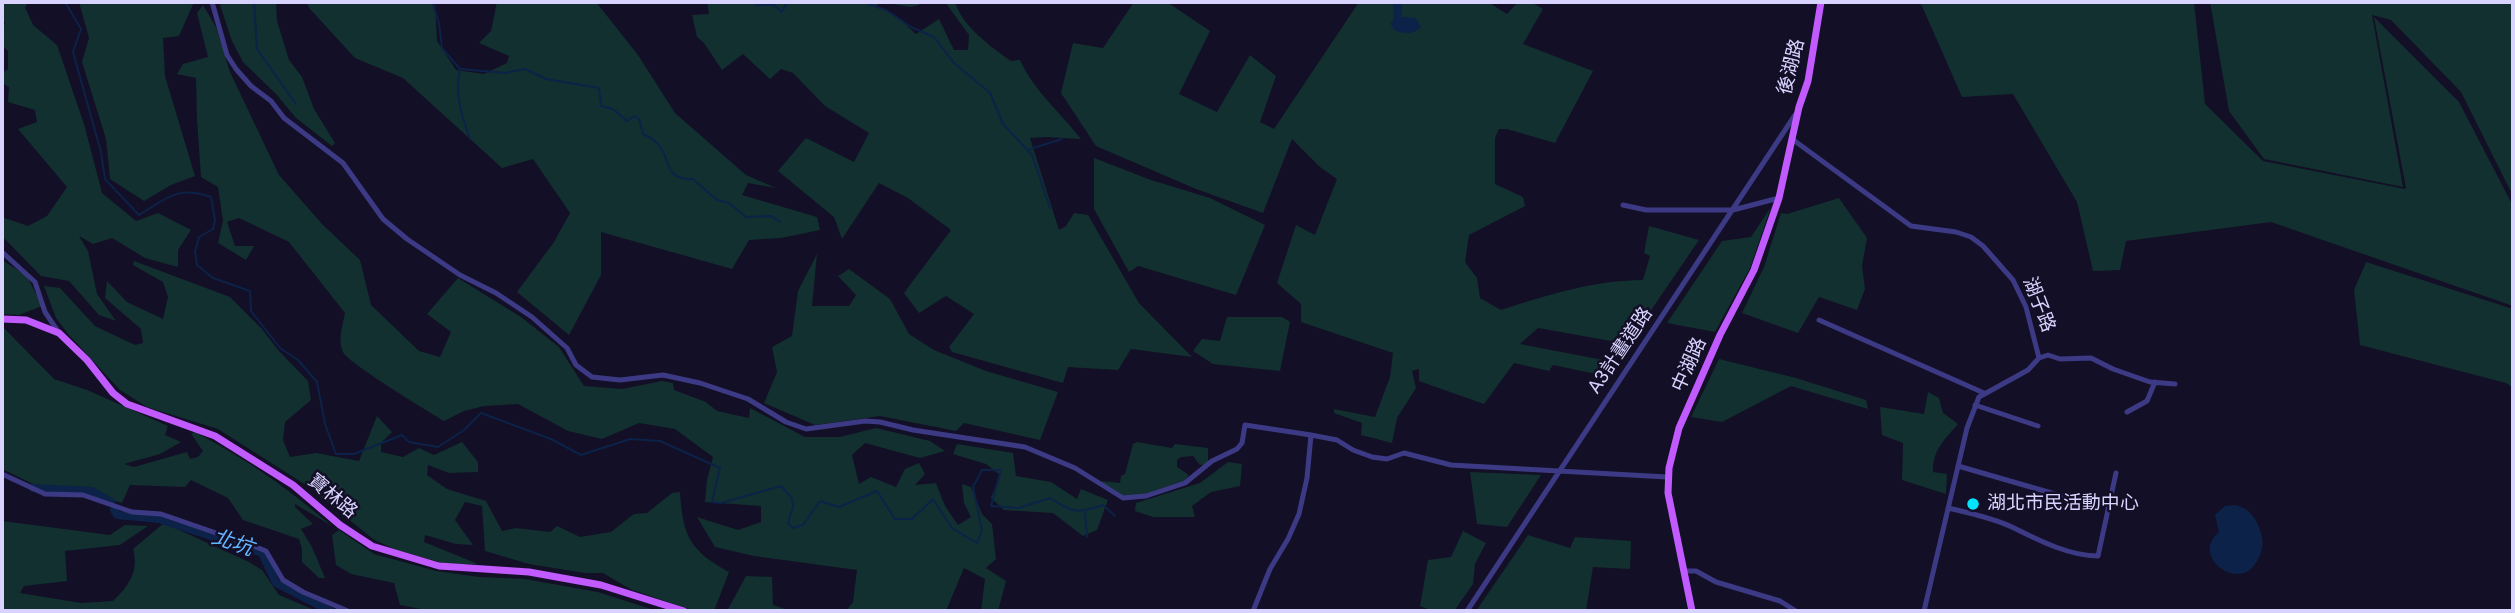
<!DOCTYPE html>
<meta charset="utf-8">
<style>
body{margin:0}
#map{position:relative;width:2515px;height:613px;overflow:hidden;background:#130f26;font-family:Roboto,sans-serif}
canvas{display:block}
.frame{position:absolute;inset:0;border:4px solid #d9d4ff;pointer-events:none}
</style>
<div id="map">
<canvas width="2515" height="613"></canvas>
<div class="frame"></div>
</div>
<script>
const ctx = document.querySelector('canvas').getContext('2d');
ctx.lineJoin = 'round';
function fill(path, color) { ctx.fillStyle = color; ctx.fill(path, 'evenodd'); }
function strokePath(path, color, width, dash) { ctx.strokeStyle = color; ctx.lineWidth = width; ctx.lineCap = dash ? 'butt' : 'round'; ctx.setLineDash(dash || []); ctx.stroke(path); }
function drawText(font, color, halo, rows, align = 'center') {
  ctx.font = font + ' Roboto,"Noto Sans TC",sans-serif'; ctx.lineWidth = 5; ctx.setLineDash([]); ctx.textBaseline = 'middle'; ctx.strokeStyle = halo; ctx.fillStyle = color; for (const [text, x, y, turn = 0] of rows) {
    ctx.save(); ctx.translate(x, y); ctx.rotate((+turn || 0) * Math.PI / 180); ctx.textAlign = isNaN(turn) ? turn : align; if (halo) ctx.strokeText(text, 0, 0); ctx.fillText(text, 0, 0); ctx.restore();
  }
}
fill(new Path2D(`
 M2,2H29L25,7L33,25L57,45L84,124L102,193L136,221L158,213L191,230L178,250V267L145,258L112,238L93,244L79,236L88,251L97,294L116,321L99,315L69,281L41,276L2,236V217L28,226L47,216L67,187L18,129L37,122L35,110L8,102L9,87L2,83V73L8,69V51L2,45V30L5,23L2,16Z
 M79,2H194L179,36L163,38L165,76L195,176L171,185L144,201L110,179L106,139L82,62L89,38Z
 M219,2H276L277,21L289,60L302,77L314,109L335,143L332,146L296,118L276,94L243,62L232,41Z
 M306,2H424L435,5L437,41L456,70L484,74L507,63L509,56L479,43L491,31L497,2H596L638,55L675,113L746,175L776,188L748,183L742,195L817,217L820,230L781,238L749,240L732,269L601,232V275L569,335L517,292L554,242L570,213L533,159L502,168L403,78L355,58L310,9Z
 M707,2H919V5L910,7L882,2L875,6L895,15L916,34L939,19L954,50H968L969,35L945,2H955C963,27 990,46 1011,61L1020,60C1034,91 1060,112 1081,139L1046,137L1030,138L1059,230L1066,226L1074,213L1088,215L1139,303L1192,357L1131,349L1118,370L1068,367L1063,383L952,352L949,347L974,314L946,296L919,313L904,293L951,230L908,198L879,183L842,239L834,217L778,171L806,138L854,162L869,133L825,106L793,73L781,69L770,79L743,54L722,70L704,43L697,37L692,15L709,14Z
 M1134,2H1167L1210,31L1179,94L1217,112L1250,55L1276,76L1260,122L1274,129L1359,2H1488L1507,14L1518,2H1531L1543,9L1523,44L1593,71L1555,143L1507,129H1499L1495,138V184L1523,197L1525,206L1469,235L1465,262L1477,278L1480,298L1501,310C1546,295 1596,280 1643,280L1650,256L1644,253L1649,226L1699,240L1628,344L1538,328L1520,344L1608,361L1606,376L1553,365L1549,371L1514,363L1484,404L1419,381V369L1412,371L1416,388L1397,418L1392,443L1361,435L1362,423L1334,413V409L1375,417L1390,377L1393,353L1301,322V304L1277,283L1296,225L1315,235L1337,179L1320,167L1292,139L1263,213L1196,189L1096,146L1061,93L1073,43L1103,48Z
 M1918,2H2194L2205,104L2263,161L2405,189L2406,188L2374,17L2459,102L2513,206V306L2271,222L2126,241L2120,270L2093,271L2077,202L2013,94L1962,97L1922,6Z
 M2210,2H2513V196L2461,92L2391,20L2372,15L2403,187L2264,159L2229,111Z
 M203,5L216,27L230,72L279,175L322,224L360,260L371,305L419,351L440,357L451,332L427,314L458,278L521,317L559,347L584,386L622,389L662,381L673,383L674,390L706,402L717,411L749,418L750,408L805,437H840L876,428L930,441L945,451L920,458L865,443L852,455L859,484L871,477L896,487L905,469L919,463L925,474L915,485L936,483L945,506L958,525L971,517L964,503L962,484L971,487L982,514L992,524L996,559L986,568L1006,581L998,611H981L985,579L964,568L946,611H846L853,602L857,570L754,556L715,547L697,517L738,530L761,522V506L705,502L707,480L713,457L675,429L639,423L602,439L568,431L518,404L484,406L464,411L444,421C428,411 349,364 343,352C337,340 343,325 345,313L289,242L239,218L227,222L235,246H254L246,260L218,243L223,221L218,187L201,177L197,120L196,78L177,74L183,64L208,57L197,13Z
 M1094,158L1151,180L1210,198L1265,225L1236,295L1138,266L1129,272L1094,209Z
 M1839,198L1867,238L1862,266L1865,289L1857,310L1819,297L1798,333L1742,313L1764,267L1781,213L1787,214Z
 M1771,207L1750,268L1715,332L1667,323L1722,241L1751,237Z
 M817,254L812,306H849L856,295L838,276L849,269L890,299L909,334L934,350L986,371L1058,392L1040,440L964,423L956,431L880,416L815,425L764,403L777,372L772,347L792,336L798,291Z
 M2,260L27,276L42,306L19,315L2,314Z
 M134,261L230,297L262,329L278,350L308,381L311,400L285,422L283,440L290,457L316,453L359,461L377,416L392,432L381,443V452L403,457L419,448L434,455L462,442L478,462V472L449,473L428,465L427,475L447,489L486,501L502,531L516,528L550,532L557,526L580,537L611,532L634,514L647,513L672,493L680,492C683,536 689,550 729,572L714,611H694L630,589L603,573H585L529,564L485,551L482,506L465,502L455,520L473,545L456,544L425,535L424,542L478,564H447L396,550L373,539L309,487L218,429L147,407L120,390L69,335L56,318L44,286L60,288L95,326L135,345L143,343L141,329L105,298L107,281L127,302L163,319L168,297L163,282L133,265Z
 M2366,262L2513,309V388L2506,383L2360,345L2354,290Z
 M1227,317H1282L1290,322L1280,371L1213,364L1193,351L1202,339L1220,341Z
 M2,326L54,379L87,390L168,426L165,435L181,442L160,454L124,464L134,467L187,452L190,459L198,457L203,451L191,434L195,432C248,460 286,487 332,526L295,504V507L313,524L301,529L312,547L325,578H319L302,562V549L299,539L243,520L228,498L191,480L185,487L130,485L122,503L84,491L35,485L2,469Z
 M1719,359L1796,378L1866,400L1868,409L1791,386L1722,422L1691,417Z
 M1928,392L1939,398L1943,413L1958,424C1945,439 1932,451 1933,472L1947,474L1946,494L1902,480L1903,443L1882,435L1880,407L1924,414Z
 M1137,442L1172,448L1175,444L1208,448V464L1200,465L1193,456L1181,457L1177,460V467L1189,475L1184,481L1130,499L1102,485L1101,481L1120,483L1121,476L1125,474L1133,444Z
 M957,444L1013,453L1016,476L1051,482L1077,499L1081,489L1108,500L1097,530L1083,536L1053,513L1004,510L991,498L1000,475L986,464L953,454Z
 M1228,462L1242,464L1240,486L1211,492L1192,506L1195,517H1153L1135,511L1136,503L1200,483Z
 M1470,472L1541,475L1507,527L1477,524Z
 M2,521L110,535L125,525L148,526L120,545L65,551L67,581L24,586L20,593L81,603L113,601C129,586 139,571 133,549L164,523L249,562L262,570L279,595L317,611H2Z
 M339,530L374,554L436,571L479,577L525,579L598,592L657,611H431L400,605L394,583L351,574L336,565L332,535Z
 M1463,531L1486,543L1475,564L1473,584L1454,611H1433L1420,606L1428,560L1451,557Z
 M1528,535L1570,548L1575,537L1631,541L1630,569L1593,567L1586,611H1476Z
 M746,576L772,577L773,605L791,611H727Z`), '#12302f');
fill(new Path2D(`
 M1403,17L1416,18L1421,27C1412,35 1405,34 1394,30L1390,23Z
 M2235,505C2248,508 2256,517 2260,530C2264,542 2263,550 2257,561C2240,594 2189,556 2219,532L2215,515L2225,506Z`), '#0c2248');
strokePath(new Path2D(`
 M65,2L81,29L73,52L101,152L105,179L139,215C167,198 178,185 211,197L215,220L213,229L199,237L195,252L197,265L213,278L250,291L251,311L280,348L298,360L317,382L325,424L336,454H354L402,435L409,442L438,447L464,430L481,413L551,439L581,455L630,439L660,441L720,468L712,502L721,503L781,486L792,498L793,507L788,523L793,528L803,525L820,501L839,507L877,491L895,519H912L933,499L952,528L977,543L982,531L973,487L982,470H1001L991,506L1019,508L1050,498C1074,513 1076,514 1103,505L1115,516
 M254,2L257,49L296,104
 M432,2L439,23L442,48L460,69L505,73L525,69L546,79L599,88L601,106L613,109L627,121L634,116L639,119L643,134C679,149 655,180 693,179L717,200L729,203L746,217L772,216L780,222
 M754,2L756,5H774L782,12L787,2
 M862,2L886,10L911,27L934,37L954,63L990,93L1003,124L1032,155L1050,208
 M460,69C454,92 462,117 470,139
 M1030,149L1062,139
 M1085,511L1087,537`), '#0c2248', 2);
strokePath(new Path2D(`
 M1397,19L1398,2
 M33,488L92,491L111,502
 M114,510L117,515L159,519L262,553L276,583L330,611`), '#0c2248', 8);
strokePath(new Path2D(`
 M212,2L227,55L236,69L251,86L271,101L284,118L343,163L383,219L407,239L460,275L496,293L532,317L567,348L576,365L592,377L620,380L663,375L700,383L748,399L786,422L806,429L865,421L880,422L913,430L1025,447L1075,468L1123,498L1146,496L1185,483L1212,461L1237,449L1242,443L1245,425L1311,435
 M1792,139L1911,226L1956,232L1971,237L1983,246L2013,280L2026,307L2039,358L2028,370L1979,397L1967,428L1924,611
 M1623,205L1646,210H1733L1779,198
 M2,252L35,282L45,312L59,333
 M1819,320L1984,393
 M2039,358L2048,355L2060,359L2091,358L2113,369L2150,382L2175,384
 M1975,405L2038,426
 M2127,412L2147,401L2155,382
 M1958,466L2055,494L2110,506
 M2,474L45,494L83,495L132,512L161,514L251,545L266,551L283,580L303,592L348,611
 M1948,508C1966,512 1999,520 2016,529C2040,541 2070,556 2098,556L2116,473
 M1683,571H1696L1716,582L1780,601L1796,611
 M1253,611L1270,569L1288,539L1299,514L1307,478L1311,435L1337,440L1353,450L1372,457L1387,459L1404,453L1451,465L1667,477
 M1467,611L1795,115`), '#3d3a85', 5);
strokePath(new Path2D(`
 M2,319L26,320L59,333L87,360L113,393L127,404L215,436L293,485L340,525L372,546L439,566L529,572L601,585L684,611
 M1692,611L1668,493L1669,468L1679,428L1720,335L1754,270L1779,198L1799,107L1808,81L1821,2`), '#c25bff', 7);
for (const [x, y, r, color] of [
 [1973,504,7,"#00e5ff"]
]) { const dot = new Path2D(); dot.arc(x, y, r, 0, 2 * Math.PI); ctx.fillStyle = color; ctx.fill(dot); strokePath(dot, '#130f26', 2.5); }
drawText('19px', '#d9d4ff', '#130f26', [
 ["後湖路",1792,67,-76],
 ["湖子路",2038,305,69],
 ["A3計畫道路",1621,351,-56],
 ["中湖路",1690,365,-66],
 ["寶林路",332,497,40]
]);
drawText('19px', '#d9d4ff', '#130f26', [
 ["湖北市民活動中心",1987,504]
], 'left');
drawText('italic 21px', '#62b6ff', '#130f26', [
 ["北坑",232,544,18]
]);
</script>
